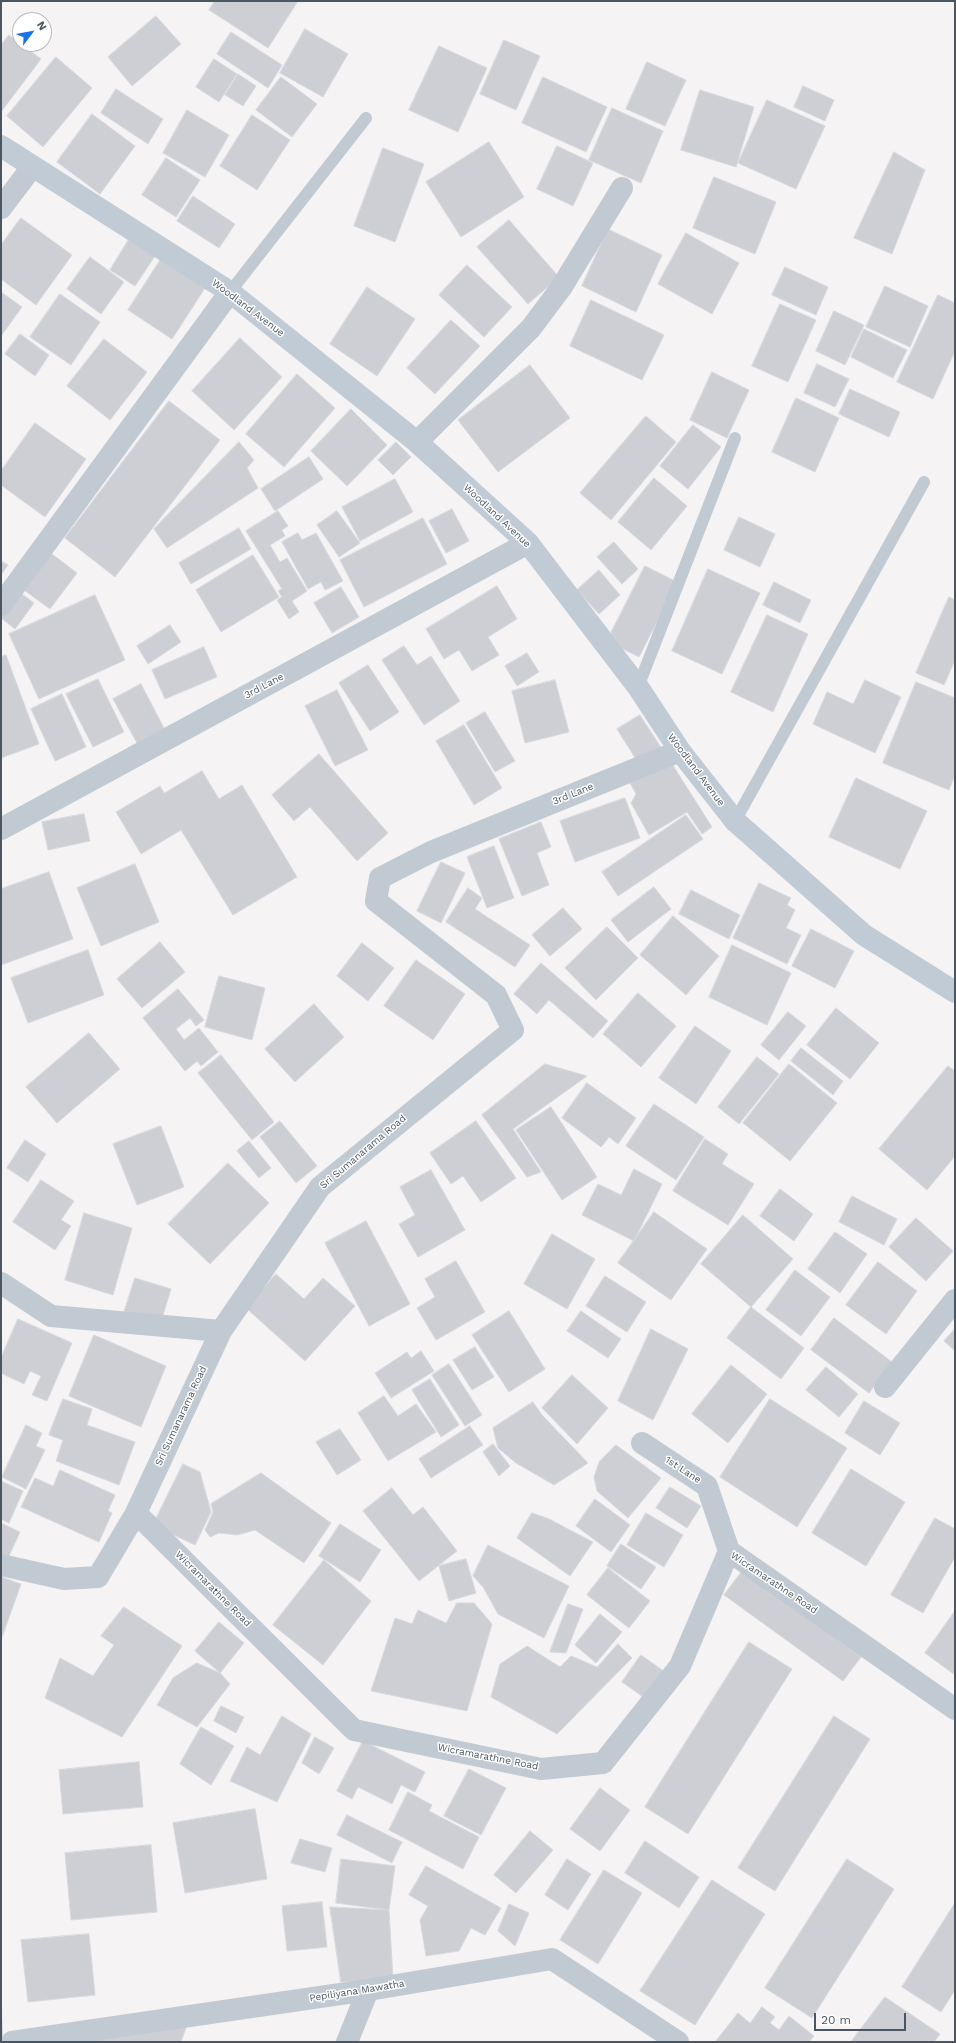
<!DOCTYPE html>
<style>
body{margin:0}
#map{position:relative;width:956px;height:2043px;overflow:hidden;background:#f5f3f3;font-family:"Work Sans",sans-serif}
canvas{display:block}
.frame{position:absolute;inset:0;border:2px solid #4a5661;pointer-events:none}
.north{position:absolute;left:12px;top:12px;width:40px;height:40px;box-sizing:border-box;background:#fff;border:1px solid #b7bbc0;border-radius:50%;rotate:58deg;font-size:11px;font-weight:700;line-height:16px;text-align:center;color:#4a5661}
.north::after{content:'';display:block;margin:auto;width:14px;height:18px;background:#1a73e8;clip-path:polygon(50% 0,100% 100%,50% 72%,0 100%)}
.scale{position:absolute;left:814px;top:2013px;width:92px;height:18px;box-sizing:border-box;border:2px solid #4a5661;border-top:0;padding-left:5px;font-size:12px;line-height:14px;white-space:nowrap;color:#4a5661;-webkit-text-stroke:3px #fff;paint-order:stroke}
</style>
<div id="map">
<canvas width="956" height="2043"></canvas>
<div class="frame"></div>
<div class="north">N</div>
<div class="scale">20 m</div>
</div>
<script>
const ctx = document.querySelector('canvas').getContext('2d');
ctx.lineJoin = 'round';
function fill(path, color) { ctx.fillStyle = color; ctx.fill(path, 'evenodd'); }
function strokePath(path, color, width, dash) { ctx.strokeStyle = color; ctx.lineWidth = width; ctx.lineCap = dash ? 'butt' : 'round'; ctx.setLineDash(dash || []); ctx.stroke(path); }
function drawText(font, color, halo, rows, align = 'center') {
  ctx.font = font + ' "Work Sans",sans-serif'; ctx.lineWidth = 3; ctx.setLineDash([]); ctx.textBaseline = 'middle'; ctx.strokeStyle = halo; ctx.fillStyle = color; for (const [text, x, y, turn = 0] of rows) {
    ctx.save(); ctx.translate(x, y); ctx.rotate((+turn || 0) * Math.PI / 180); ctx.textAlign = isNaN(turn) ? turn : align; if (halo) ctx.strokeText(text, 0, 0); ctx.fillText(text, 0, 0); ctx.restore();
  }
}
const building = new Path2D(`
 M215,1H298L268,48L209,10Z
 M156,16L181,44L132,86L108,57Z
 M305,29L348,54L323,97L280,73Z
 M231,32L282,65L268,88L217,54Z
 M9,35L41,59L1,112V45Z
 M504,40L540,56L516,110L480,94Z
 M439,46L487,68L458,132L409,110Z
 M56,57L92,88L43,147L7,116Z
 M214,59L237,74L219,102L196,87Z
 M647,62L686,80L665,126L626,109Z
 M238,74L256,86L243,106L225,95Z
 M281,77L317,104L292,137L256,110Z
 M543,77L607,107L586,152L522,123Z
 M803,86L834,100L825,121L794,107Z
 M116,89L163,119L148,144L101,113Z
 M700,90L754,107L736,167L681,150Z
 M767,100L825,126L796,189L738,163Z
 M612,108L663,131L641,183L589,160Z
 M187,110L229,135L205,177L163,153Z
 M92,114L135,146L100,194L57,162Z
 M252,115L290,140L257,190L220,166Z
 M489,142L524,197L461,237L426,182Z
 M557,146L593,163L573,206L537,189Z
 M383,148L424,164L395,242L354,226Z
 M894,152L925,170L892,254L854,238Z
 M166,158L200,180L176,217L142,195Z
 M714,177L776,202L755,254L693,228Z
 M193,196L235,224L219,248L177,221Z
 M21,218L72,255L36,305L1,279V245Z
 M509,220L559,277L528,304L477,247Z
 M608,229L662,255L636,312L582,286Z
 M133,233L159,250L135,286L110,270Z
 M686,233L739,263L712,314L658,284Z
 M90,257L124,282L101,314L67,289Z
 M161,259L205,288L172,339L128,310Z
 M467,265L512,307L484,337L439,295Z
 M785,267L828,287L816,315L772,295Z
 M885,286L928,306L910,347L866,327Z
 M367,287L415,319L377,376L330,344Z
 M1,292L22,307L1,336Z
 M60,294L100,322L71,365L30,337Z
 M938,295L955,303V351L933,399L897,382Z
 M591,300L664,335L642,380L570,346Z
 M780,304L816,320L788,382L752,366Z
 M834,311L864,325L845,365L816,351Z
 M451,320L480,346L435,394L407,368Z
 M864,329L907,350L893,378L851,357Z
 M20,334L49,355L35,376L5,354Z
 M240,338L282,377L234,430L192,391Z
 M104,339L147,372L110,420L67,386Z
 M817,364L849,379L835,407L804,393Z
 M530,365L570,418L498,472L458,420Z
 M712,372L749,390L727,438L690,420Z
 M297,374L335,408L284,467L246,434Z
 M850,389L900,412L889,437L839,414Z
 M796,398L839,418L815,472L772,452Z
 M169,401L220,440L115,577L65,538Z
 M351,409L387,445L347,486L311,451Z
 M646,416L676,442L611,520L580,493Z
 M35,423L86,459L45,517L1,485V471Z
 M693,425L721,447L688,489L660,466Z
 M239,442L254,460L247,468L258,488L167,548L154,529Z
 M396,442L411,457L393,475L378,460Z
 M309,457L323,479L275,511L261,489Z
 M654,478L687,506L651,550L618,522Z
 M395,479L413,512L360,541L342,507Z
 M452,509L469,541L446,553L429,521Z
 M278,511L288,526L282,530L285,536L270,545L280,562L287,558L307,591L292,601L299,612L289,619L277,600L282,597L278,591L282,589L246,531Z
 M337,511L360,543L339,557L317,525Z
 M739,517L775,534L760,567L724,550Z
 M423,518L447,564L364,607L340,560Z
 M239,528L251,549L191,584L179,563Z
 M298,533L302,540L316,533L343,581L325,590L321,582L308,589L282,542Z
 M614,542L638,569L622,584L597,557Z
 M48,551L77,573L50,609L20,587Z
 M253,555L279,597L221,632L196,590Z
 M1,561L8,565L1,575Z
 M645,566L677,582L639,657L607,641Z
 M708,569L760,593L722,674L672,651Z
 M599,570L620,595L599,614L577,590Z
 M774,582L811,600L800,623L763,605Z
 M497,586L517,619L488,637L499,655L472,671L459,650L444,659L426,629Z
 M341,587L359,617L332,633L314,603Z
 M18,591L34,603L15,629L1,618V614Z
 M95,595L125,660L39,699L9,634Z
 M949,597L955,600V660L944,685L916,673Z
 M767,615L808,634L773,712L731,692Z
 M170,625L181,642L148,664L137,646Z
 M404,646L417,665L431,656L460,701L424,725L382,660Z
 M204,647L217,677L165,699L152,670Z
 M527,653L539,672L517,686L505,666Z
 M6,655L39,744L1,758V657Z
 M368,665L399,712L370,731L339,683Z
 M98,679L124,732L93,747L66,694Z
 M555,680L569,732L525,743L512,691Z
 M865,680L901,697L875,753L813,724L827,692L853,704Z
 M916,682L955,698V775L949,790L883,763Z
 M141,684L165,730L138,745L113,699Z
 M337,690L368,750L335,766L305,706Z
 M62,694L86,747L55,761L31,709Z
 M485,712L515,761L495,772L466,723Z
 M640,715L662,749L639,764L617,729Z
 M464,725L502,788L474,805L436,741Z
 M319,754L388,833L357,861L310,807L294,821L272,795Z
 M672,764L712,827L702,834L687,812L649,835L631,803L636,794L630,783Z
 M202,771L219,799L242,785L297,877L233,915L181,830L141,854L116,812L160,786L164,793Z
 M856,778L927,811L900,869L829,837Z
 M625,798L640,838L575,862L560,821Z
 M84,814L90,841L48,850L42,822Z
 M686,815L703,839L618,896L602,872Z
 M541,822L551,847L537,853L549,885L522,896L499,839Z
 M494,846L514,898L487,908L467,857Z
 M441,862L465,873L441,923L417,911Z
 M135,864L159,922L101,946L77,888Z
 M49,872L73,939L1,965V889Z
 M759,883L791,898L787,905L795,910L786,928L801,935L787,964L733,938Z
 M654,887L671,909L628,942L611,920Z
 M468,888L482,898L475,909L530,945L515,967L446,922Z
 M691,890L740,915L729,939L679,914Z
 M563,908L582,929L550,956L532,935Z
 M673,916L719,956L686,995L640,955Z
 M607,927L638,958L596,1000L565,968Z
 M811,929L854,951L835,988L792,966Z
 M160,942L185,972L142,1008L117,979Z
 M362,943L394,968L368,1001L337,976Z
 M732,945L791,973L767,1025L709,997Z
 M88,950L104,995L28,1023L11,978Z
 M416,960L465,994L433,1040L384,1006Z
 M541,963L608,1021L593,1038L549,1000L537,1014L514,994Z
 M219,976L265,988L252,1040L205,1027Z
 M178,989L204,1020L196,1026L190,1018L176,1029L184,1040L199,1028L218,1052L201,1066L197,1061L185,1071L143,1018Z
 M638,993L676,1026L641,1067L603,1034Z
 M314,1004L344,1037L295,1082L265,1049Z
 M836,1008L879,1043L850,1079L807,1045Z
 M788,1012L806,1026L779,1060L761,1045Z
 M695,1026L731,1051L696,1104L659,1078Z
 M89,1033L120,1069L57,1123L26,1087Z
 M801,1048L843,1081L833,1095L791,1061Z
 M221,1055L274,1122L252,1140L198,1073Z
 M757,1057L779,1074L739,1124L718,1107Z
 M545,1064L587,1076L513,1129L541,1172L527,1177L482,1115Z
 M789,1064L837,1103L790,1161L743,1123Z
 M948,1066L955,1071V1156L927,1190L879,1149Z
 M587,1083L636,1118L618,1144L609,1137L601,1147L562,1118Z
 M654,1104L704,1137L676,1180L626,1146Z
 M551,1107L597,1177L562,1200L516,1130Z
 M280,1121L317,1166L296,1183L260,1137Z
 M476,1121L516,1178L481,1202L463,1176L451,1184L430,1153Z
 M161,1126L184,1187L137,1205L113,1144Z
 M705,1139L728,1154L722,1164L754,1184L728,1225L673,1191Z
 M25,1140L46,1154L28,1182L7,1168Z
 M249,1141L271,1168L259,1178L237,1151Z
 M228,1163L269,1203L210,1264L168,1224Z
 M634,1169L662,1184L634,1241L582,1215L598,1184L621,1195Z
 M431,1170L465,1230L418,1257L399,1224L415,1215L400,1187Z
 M41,1180L74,1201L61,1220L71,1226L55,1250L13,1222Z
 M780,1189L813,1214L794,1241L760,1216Z
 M852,1196L897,1219L884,1245L839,1222Z
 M654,1212L707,1249L671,1300L618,1263Z
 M84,1213L132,1228L113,1295L65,1280Z
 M743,1215L793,1259L751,1307L701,1264Z
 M916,1218L953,1251L926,1281L889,1247Z
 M366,1221L410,1304L369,1326L325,1243Z
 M835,1232L867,1254L840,1293L808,1269Z
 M552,1234L595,1259L567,1309L524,1284Z
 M456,1261L485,1312L436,1340L417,1308L435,1297L425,1279Z
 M878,1262L917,1291L886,1334L846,1305Z
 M795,1270L830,1297L801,1336L766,1310Z
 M276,1274L304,1299L323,1278L355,1306L305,1361L246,1308Z
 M605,1276L646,1302L627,1332L586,1306Z
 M135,1278L171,1289L159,1328L123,1316Z
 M751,1307L804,1348L781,1379L727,1338Z
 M509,1311L545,1369L509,1392L472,1335Z
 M581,1311L621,1339L608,1358L567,1331Z
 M834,1318L892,1362L869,1393L811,1350Z
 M18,1319L72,1343L47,1401L32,1395L41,1376L30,1371L24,1384L1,1373V1358Z
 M651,1329L688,1349L653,1420L618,1401Z
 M955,1329V1351L944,1341Z
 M94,1335L166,1366L141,1427L69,1396Z
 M475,1347L494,1377L472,1390L453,1360Z
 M421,1351L434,1371L391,1398L375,1373L407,1352L411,1358Z
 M449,1364L482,1415L465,1426L432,1375Z
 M731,1365L767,1394L728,1443L692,1414Z
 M826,1367L858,1394L839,1417L806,1390Z
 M572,1375L608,1408L577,1444L542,1408Z
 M430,1379L459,1425L441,1437L412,1390Z
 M384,1396L398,1416L416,1404L436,1432L388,1461L358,1413Z
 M63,1399L92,1409L87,1425L135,1442L119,1485L56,1461L63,1440L49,1435Z
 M770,1399L847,1448L797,1527L720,1477Z
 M864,1401L900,1423L880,1455L845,1433Z
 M533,1402L542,1415L588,1463L554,1485L516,1463L498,1448L493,1428Z
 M26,1425L42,1433L36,1446L45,1450L26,1489L2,1477Z
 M470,1426L483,1445L431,1478L419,1459Z
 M340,1429L361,1460L337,1475L316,1442Z
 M493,1444L510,1466L499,1476L483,1452Z
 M616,1445L661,1478L628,1518L597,1491L594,1477L599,1462Z
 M183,1464L200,1472L211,1512L195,1545L153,1525Z
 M851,1469L905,1502L866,1566L812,1533Z
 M60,1470L115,1495L108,1511L112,1513L99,1542L21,1507L35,1478L53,1486Z
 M261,1473L331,1523L304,1563L255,1530L237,1535L219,1533L210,1537L205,1530L213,1512L211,1504Z
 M1,1481L23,1491L9,1523L1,1519Z
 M670,1487L701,1506L687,1528L656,1508Z
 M392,1488L413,1515L423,1507L457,1551L419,1581L363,1511Z
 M595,1499L630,1525L611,1552L576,1526Z
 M532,1513L549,1519L593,1542L570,1576L517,1538Z
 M646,1513L683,1535L664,1567L627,1545Z
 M935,1518L955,1529V1557L923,1613L891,1595Z
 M1,1523L20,1532L8,1558L1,1555Z
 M340,1524L381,1550L360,1582L319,1556Z
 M621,1544L656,1567L641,1589L607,1566Z
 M488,1545L569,1586L544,1638L498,1614L483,1587L473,1576Z
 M466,1559L476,1593L449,1601L439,1566Z
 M324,1560L371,1601L323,1665L273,1625Z
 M608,1568L650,1601L629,1628L587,1595Z
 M743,1570L861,1657L843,1681L724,1595Z
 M1,1577L21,1584L1,1640Z
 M457,1603H474L492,1624L467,1711L371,1691L395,1618L412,1624L418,1610L446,1623Z
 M568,1604L583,1609L566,1653L550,1652Z
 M124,1607L182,1646L122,1737L45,1698L60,1658L93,1676L114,1645L101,1636Z
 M955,1611V1675L925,1653Z
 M600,1614L622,1632L596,1663L575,1645Z
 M219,1622L244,1643L220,1673L195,1651Z
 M749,1642L792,1669L688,1834L645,1807Z
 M618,1644L632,1658L557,1734L491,1697L500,1664L527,1646L560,1667L571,1656L597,1667Z
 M641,1655L665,1672L646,1699L622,1682Z
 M197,1663L220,1673L230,1684L197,1727L157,1705L173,1678Z
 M221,1706L244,1717L236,1733L214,1721Z
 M282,1716L311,1734L277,1802L230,1781L247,1747L260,1755Z
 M834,1716L870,1739L775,1891L738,1868Z
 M201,1727L234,1746L211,1785L180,1764Z
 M315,1737L334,1748L319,1774L302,1763Z
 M363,1741L425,1772L415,1792L401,1785L392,1804L358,1787L352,1799L337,1791Z
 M139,1762L143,1807L63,1814L59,1770Z
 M469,1769L506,1788L481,1835L444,1816Z
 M600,1788L630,1810L600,1851L570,1829Z
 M408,1792L432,1805L429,1811L479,1837L463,1869L389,1830Z
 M255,1809L267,1879L185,1893L173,1823Z
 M347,1815L402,1842L392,1863L337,1835Z
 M530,1831L553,1850L516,1893L494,1875Z
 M300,1839L332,1848L325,1872L291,1863Z
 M645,1841L699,1877L679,1908L625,1873Z
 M151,1845L157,1912L71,1920L65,1853Z
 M341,1859L395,1866L389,1910L336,1903Z
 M567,1859L591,1874L568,1910L545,1895Z
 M847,1859L894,1889L812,2018L765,1988Z
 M426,1866L501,1908L485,1935L471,1928L459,1951L426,1956L420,1920L428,1906L409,1895Z
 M604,1870L642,1893L598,1964L560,1940Z
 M712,1880L765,1914L695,2025L640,1991Z
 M322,1902L327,1947L287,1951L282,1906Z
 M955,1903V1990L941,2012L902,1987Z
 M509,1904L529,1913L515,1946L498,1931Z
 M330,1907L389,1910L393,1979L341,1982Z
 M89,1934L95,1995L28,2002L21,1940Z
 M885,1997L940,2034L934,2042H851Z
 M1,2004L3,2042H1Z
 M762,2007L775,2017L770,2023L779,2030L789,2016L814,2036L809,2042H715L738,2013L750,2023Z
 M188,2022L181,2042H74Z`);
fill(building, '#cdcfd5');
strokePath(building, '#d7d9de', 1);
strokePath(new Path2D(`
 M230,292L366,118
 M638,687L735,438
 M735,821L924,482`), '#c1cad2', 12);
strokePath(new Path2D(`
 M1,208L32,167
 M417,442L531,328L561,288L622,188
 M1,605L230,292
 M1,829L528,543
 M1,1283L51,1316L221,1331
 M885,1387L955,1300
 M642,1443L707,1486L729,1551
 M136,1513L221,1331L320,1187L513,1030L496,995L376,901L380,878L431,852L680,751
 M1,1565L64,1579L98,1577L136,1513L354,1730L541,1769L603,1763L680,1666L729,1551L955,1709
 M12,2042L368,1990L552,1959L678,2042
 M347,2042L368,1990`), '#c1cad2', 22);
strokePath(new Path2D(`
 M1,146L230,292L417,442L528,543L638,687L680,751L735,821L864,935L955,992`), '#c1cbd6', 22);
drawText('10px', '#4a5661', '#fff', [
 ["Woodland Avenue",248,308,37],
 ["Woodland Avenue",497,516,43],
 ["3rd Lane",264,686,-28],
 ["Woodland Avenue",696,770,53],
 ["3rd Lane",573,794,-22],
 ["Sri Sumanarama Road",363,1152,-40],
 ["Sri Sumanarama Road",181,1416,-65],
 ["1st Lane",683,1470,33],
 ["Wicramarathne Road",774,1583,34],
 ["Wicramarathne Road",213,1589,45],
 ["Wicramarathne Road",488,1757,11],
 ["Pepiliyana Mawatha",357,1991,-9]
]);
</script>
